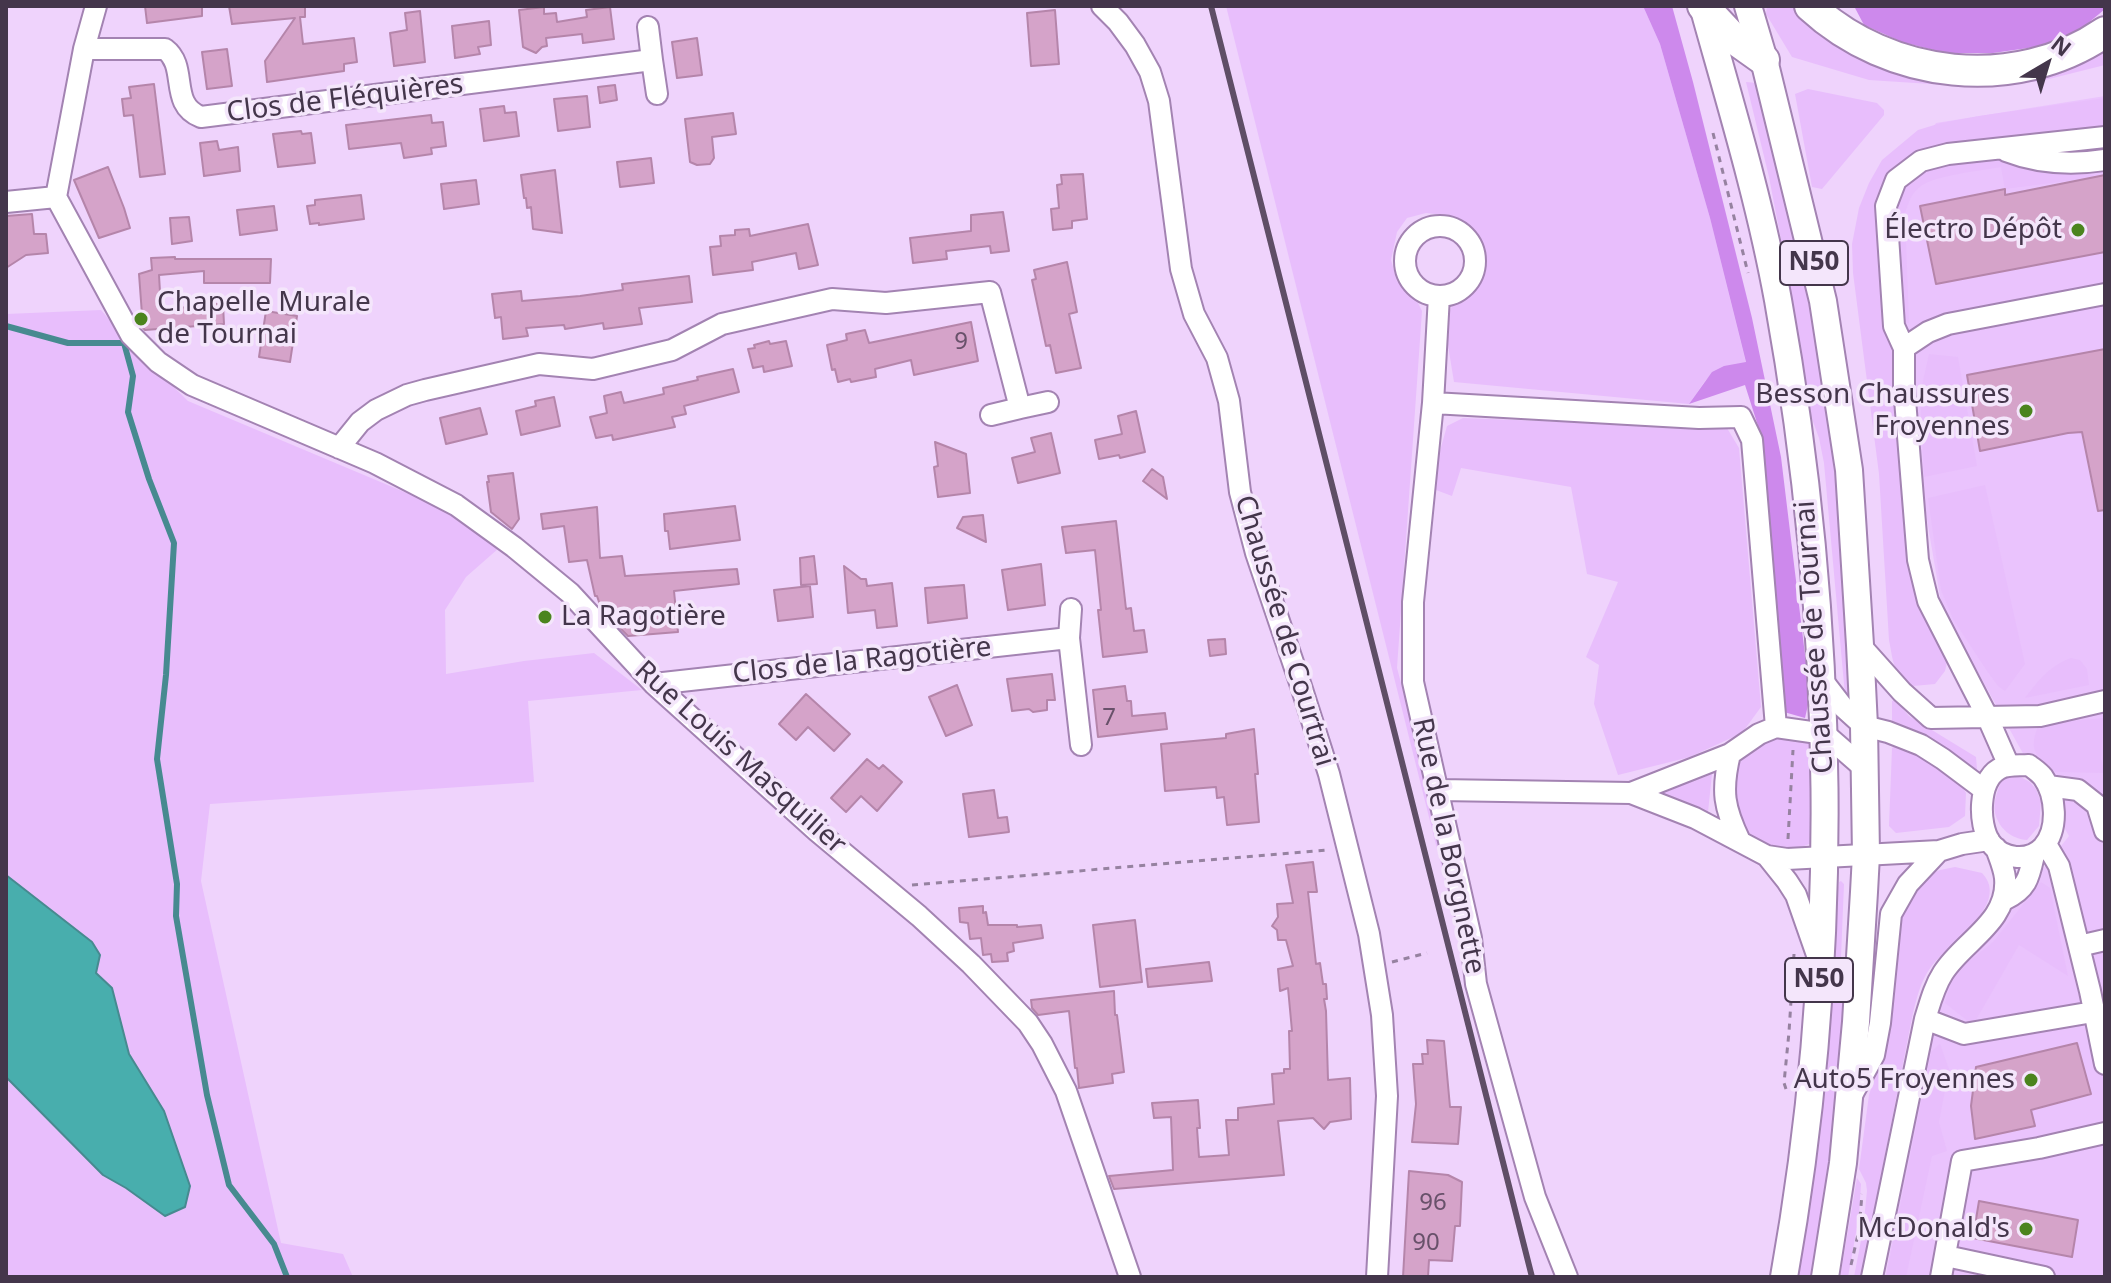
<!DOCTYPE html>
<meta charset="utf-8">
<style>
body{margin:0}
#map{position:relative;width:2111px;height:1283px;overflow:hidden;background:#efd3fc;font-family:"Noto Sans",sans-serif}
canvas{display:block}
.frame{position:absolute;inset:0;border:8px solid #44364b;pointer-events:none}
.north{position:absolute;left:2007px;top:24px;width:80px;height:80px;-webkit-text-stroke:6px #f4e6fb;paint-order:stroke;rotate:38deg;font-size:22px;font-weight:700;line-height:32px;text-align:center;color:#44364b}
.north::after{content:'';display:block;margin:auto;width:28px;height:36px;background:#44364b;clip-path:polygon(50% 0,100% 100%,50% 72%,0 100%)}
</style>
<div id="map">
<canvas width="2111" height="1283"></canvas>
<div class="frame"></div>
<div class="north">N</div>
</div>
<script>
const ctx = document.querySelector('canvas').getContext('2d');
ctx.lineJoin = 'round';
function fill(path, color) { ctx.fillStyle = color; ctx.fill(path, 'evenodd'); }
function strokePath(path, color, width, dash) { ctx.strokeStyle = color; ctx.lineWidth = width; ctx.lineCap = dash ? 'butt' : 'round'; ctx.setLineDash(dash || []); ctx.stroke(path); }
function drawText(font, color, halo, rows, align = 'center') {
  ctx.font = font + ' "Noto Sans",sans-serif'; ctx.lineWidth = 7; ctx.setLineDash([]); ctx.textBaseline = 'middle'; ctx.strokeStyle = halo; ctx.fillStyle = color; for (const [text, x, y, turn = 0] of rows) {
    ctx.save(); ctx.translate(x, y); ctx.rotate((+turn || 0) * Math.PI / 180); ctx.textAlign = isNaN(turn) ? turn : align; if (halo) ctx.strokeText(text, 0, 0); ctx.fillText(text, 0, 0); ctx.restore();
  }
}
fill(new Path2D(`
 M2105,96V1277H1885L1924,1076L1944,988L1983,944L2069,836L1942,608L1918,467L1886,192L1936,123Z`), '#eac3fd');
fill(new Path2D(`
 M1226,6H1643L1660,44L1710,218L1746,363C1708,369 1710,375 1689,404L1454,382L1444,321L1455,301L1469,289L1481,269V241L1465,228L1445,215L1426,213L1407,218L1397,232L1391,260L1397,281L1416,299L1422,311L1397,668L1446,852L1442,869Z
 M1767,6H1797L1900,69L2105,46V65L2041,81L1977,87L1869,80L1792,57L1766,14Z
 M1746,82L1757,83L1798,230L1828,412L1844,568L1853,695L1847,697L1845,695L1824,463L1819,438L1811,416L1792,297L1769,177Z
 M1808,89L1877,103L1884,110V115L1822,189L1812,187L1795,94Z
 M2105,98V128L1910,159L1882,211L1892,353L1911,563L1948,658L1945,671L1935,684L1913,686C1892,671 1894,665 1889,640L1879,474L1853,273L1852,244L1859,208L1869,183L1882,160L1918,130L1941,123L1979,116Z
 M1983,154L2076,169L2097,177L2005,189L2001,167C1981,171 1936,175 1921,186C1911,193 1909,202 1905,213L1909,323L1901,324L1892,209L1900,191L1930,163Z
 M101,310L130,344L188,401L440,507L499,548L466,577L445,610L446,674L524,661L594,653L642,690L528,701L534,782L210,804L201,881L281,1243L343,1254L353,1277H6V1077L103,1175L126,1188L164,1111L129,1054L112,988L96,973L99,955L92,942L6,875V314Z
 M1929,354L1958,357L1977,466L1924,477L1920,394Z
 M1463,418L1727,428L1739,448L1761,707L1742,733L1690,757L1618,775L1594,704L1599,665L1586,657L1618,582L1587,574L1571,487L1461,468L1452,496L1436,490L1438,458L1447,426Z
 M1985,485L2025,664L2005,691L1998,686L1987,671L1953,619L1941,590L1928,498Z
 M2071,658L2080,660L2087,669L2089,685L2025,698C2038,681 2049,666 2071,658Z
 M1895,700L1909,716L1976,757L1977,769L1973,775L1892,724V701Z
 M2103,718L2101,759L2105,773L2055,772C2035,754 2028,751 2039,724Z
 M1775,735L1806,738L1811,743L1813,842C1759,871 1712,805 1741,761C1749,749 1763,742 1775,735Z
 M1899,743L1958,780L1966,793L1965,816L1949,827L1896,833L1889,826L1892,748Z
 M1712,774L1708,812L1662,794L1663,792Z
 M2015,774L2030,782L2036,789L2041,802L2039,826L2027,840C2012,839 1999,829 1995,813C1992,801 2000,786 2003,775Z
 M1955,867L1982,873C2012,904 1947,945 1931,967C1921,980 1917,997 1913,1013L1861,1277H1854L1863,1230L1867,1191L1866,1183L1859,1169L1869,1095L1882,1054L1903,901L1928,875L1940,870Z
 M1841,881L1844,884L1840,981L1844,1013L1834,1132L1813,1277H1796L1835,905L1839,882Z
 M2041,882L2050,888L2068,976L2019,945L1973,1025L1945,1003L1951,983L1966,964L1993,942Z
 M1940,1044L1949,1069L1939,1122L1947,1151L1932,1156L1906,1277H1886L1931,1052Z
 M1857,1178L1861,1184L1859,1216L1848,1277H1840Z`), '#e8befc');
fill(new Path2D(`
 M1643,6H1672L1693,82L1752,318L1781,457L1810,696L1805,718L1784,712L1759,429L1745,385L1689,404L1712,372L1724,366L1746,362L1710,218L1660,44Z
 M1854,6H2105V9L2075,34L2035,47L1993,53H1945L1902,42L1864,25Z`), '#cd89ec');
const water = new Path2D(`
 M6,875L92,942L100,955L96,973L112,988L129,1054L164,1111L190,1186L185,1207L165,1216L126,1188L103,1175L6,1077Z`);
fill(water, '#48aead');
strokePath(water, '#478a90', 2);
strokePath(new Path2D(`
 M6,326L68,343H124L133,376L128,412L149,479L174,543L166,675L157,759L177,884L176,916L207,1095L229,1185L274,1244L287,1277`), '#478a90', 6);
const building = new Path2D(`
 M145,6H202V16L147,23Z
 M229,6H305V17H300L303,44L354,38L357,62L344,64V71L267,82L265,61L295,18L232,24Z
 M544,7V14L556,13L557,22L587,17L586,10L610,7L614,39L583,43L582,34L546,38L547,46L542,47L536,53L523,47L519,10Z
 M1055,10L1059,64L1031,66L1027,13Z
 M420,11L425,62L394,66L390,33L407,30L405,13Z
 M489,21L491,45L478,47L480,54L455,58L452,26Z
 M697,38L702,75L677,78L672,42Z
 M227,49L232,86L207,89L202,52Z
 M154,84L165,174L140,177L133,115L124,116L122,99L131,98L129,87Z
 M615,85L617,100L600,103L598,87Z
 M587,96L590,127L558,131L554,99Z
 M504,106L505,113L516,112L519,136L484,141L480,109Z
 M733,113L736,134L712,137L714,158L710,164L697,165L690,162L685,119Z
 M431,115L432,123L443,122L446,146L431,148L432,154L404,158L401,143L349,149L346,125Z
 M301,131L302,134L311,133L315,163L278,167L273,134Z
 M217,141L219,150L238,147L240,171L204,176L200,143Z
 M651,158L654,183L620,187L617,162Z
 M108,167L124,208L130,228L99,238L74,180Z
 M555,170L562,233L533,229L531,207L527,208L526,198H524L521,175Z
 M1083,174L1087,219L1072,221V228L1053,230L1051,209L1059,208L1057,185L1062,184L1061,175Z
 M2105,175V252L1936,284L1920,206L2005,189V195Z
 M476,180L479,204L444,209L441,184Z
 M361,195L364,219L319,225V223L310,224L307,206L315,205V200Z
 M274,206L277,230L240,235L237,210Z
 M1003,212L1009,251L991,253L990,246L946,251L947,259L913,263L910,238L971,231V215Z
 M32,214L34,234H46L48,253L26,255L6,268V216Z
 M189,217L192,241L172,244L170,218Z
 M808,224L818,265L799,269L796,253L752,262L753,270L713,275L710,247L721,246L720,236L735,235V230L749,229L750,236Z
 M175,257V259H271L270,283H204V271L159,275L161,309L205,306V302L223,305L224,324L145,330L143,328L139,274L152,270L151,258Z
 M1067,262L1077,312L1069,314L1081,368L1056,373L1050,345L1046,346L1032,280L1036,279L1034,270Z
 M689,276L692,302L639,308L642,324L604,329L603,323L565,329L564,325L526,328L528,336L503,339L501,317L495,318L492,294L521,291L522,301L580,296L623,290L622,284Z
 M266,311L297,316L290,362L259,357Z
 M971,322L978,361L914,375L911,360L875,369L876,377L851,382L850,379L838,382L835,369L832,370L827,345L847,340L846,334L865,330L869,343Z
 M769,341L770,344L786,341L792,366L764,372L763,366L753,368L748,349L755,348L754,345Z
 M2105,349V510L2098,511L2082,432L2068,433L1980,451L1967,375Z
 M733,369L739,392L684,406L686,414L672,417L675,427L613,440L612,435L596,438L590,417L607,413L604,396L621,392L624,403L664,394L663,388L698,380L697,377Z
 M554,397L560,426L521,435L516,411L536,406L535,401Z
 M480,408L487,434L446,444L440,418Z
 M1136,411L1145,452L1120,458L1119,455L1099,459L1095,440L1122,434L1118,416Z
 M1051,433L1060,473L1018,483L1012,458L1035,452L1031,438Z
 M935,442L966,454L970,493L938,497L934,467L938,466Z
 M1152,469L1163,477L1167,499L1143,481Z
 M513,473L519,519L512,529L491,512L487,482H489L488,476Z
 M735,506L740,540L670,549L668,531H665L664,514Z
 M597,507L600,558L622,556L625,576L737,569L739,584L674,591L678,632L628,636L618,626L613,608H601L597,596H595L587,560L569,562L564,526L543,529L541,514Z
 M983,515L986,542L957,528L963,517Z
 M1116,521L1126,609L1131,608L1134,631L1144,630L1147,652L1103,657L1098,610H1101L1095,550L1066,553L1062,527Z
 M814,556L817,584L801,585L800,558Z
 M1041,564L1045,605L1008,610L1002,570Z
 M844,566L861,579H866L867,586L892,583L897,626L877,628L875,610L848,613Z
 M964,585L967,618L928,623L925,588Z
 M810,586L813,617L778,621L774,590Z
 M1225,639L1226,654L1210,656L1208,640Z
 M1052,674L1055,700H1047V710L1033,712L1029,709L1012,711L1007,679Z
 M957,685L972,725L946,736L929,697Z
 M1125,686L1127,701H1131L1132,716L1165,713L1167,729L1098,737L1093,690Z
 M806,694L850,734L834,751L808,727L796,740L779,724Z
 M1254,729L1258,774H1255L1259,822L1227,825L1224,797L1217,798L1216,787L1165,791L1161,744L1226,738V734Z
 M867,759L879,769L883,765L902,782L877,811L861,796L846,812L831,798Z
 M994,790L998,818L1007,817L1009,832L969,837L963,794Z
 M1313,862L1317,892H1308L1316,964L1320,963L1323,984H1326L1327,999H1324L1326,1011L1328,1080L1350,1078L1351,1119L1330,1122L1324,1129L1313,1118L1278,1121L1284,1175L1114,1189L1109,1176L1173,1170L1171,1117L1154,1118L1152,1103L1198,1100L1200,1128H1197L1199,1157L1229,1155L1226,1120H1238V1108L1274,1104L1272,1074L1284,1073V1069H1290L1289,1031H1292L1288,988L1280,991L1278,969L1293,966L1286,940H1278L1277,930L1272,926L1278,917L1277,904L1293,903L1286,865Z
 M983,906V913L986,912L988,925H1017V927L1041,925L1043,938L1013,943L1014,951L1007,953L1008,961L992,962L991,954L983,955L981,938L970,939L968,923L960,922L959,908Z
 M1135,920L1142,982L1100,987L1093,925Z
 M1209,962L1212,981L1148,987L1146,969Z
 M1114,991L1115,1015H1117L1124,1072L1112,1074L1113,1083L1079,1088L1077,1068H1075L1069,1011L1038,1015L1032,1008L1031,1000Z
 M1427,1040L1444,1041L1450,1107H1461L1458,1144L1412,1142L1416,1104L1413,1064H1423L1422,1054H1428Z
 M2077,1043L2091,1094L2031,1110L2035,1126L1975,1139L1971,1106L1976,1067Z
 M1409,1171L1448,1175L1462,1182L1460,1226H1455L1452,1261L1429,1260L1428,1277H1403Z
 M1979,1201L2078,1220L2072,1257L1973,1238Z`);
fill(building, '#d5a3c9');
strokePath(building, '#b585aa', 2);
const minor = new Path2D(`
 M1102,6L1118,22L1135,45L1150,72L1159,101L1181,269L1194,314L1217,358L1229,401L1240,492L1256,553L1301,686L1329,774L1369,934L1382,1015L1387,1096L1377,1277
 M84,49H165C189,67 168,104 201,117L652,60L648,27
 M652,60L657,94
 M2006,151C2037,163 2072,165 2105,160
 M56,197L131,335L158,362L192,385L375,463L456,505L514,547L570,593L654,684L817,831L919,916L971,964L1028,1023L1042,1044L1066,1091L1130,1277
 M56,197L84,49L96,6
 M6,202L56,197
 M1405 261a35 35 0 1 1 70 0a35 35 0 1 1-70 0Z
 M1439,296L1433,403L1413,602V682L1471,938L1476,984L1535,1197L1567,1277
 M1904,348L1928,332L1948,324L2105,294
 M1433,403L1699,418L1741,417L1752,440L1776,727
 M991,415L1020,408
 M339,448L360,422L376,410L407,395L425,390L539,364L593,369L672,350L722,324L832,299L886,303L990,292L1020,408L1048,402
 M1071,609L1069,638L1081,745
 M1860,645L1902,692L1931,718L2040,716L2105,701
 M1823,681L1843,707L1864,726L1888,732L1921,745L1943,759L1983,789
 M654,684L1069,638
 M1730,754C1721,791 1724,808 1740,841
 M2029,765C2034,769 2039,772 2043,777C2056,795 2059,829 2043,847C2029,862 2002,860 1990,842C1978,824 1978,781 1999,769C2008,764 2019,766 2029,765Z
 M2009,766L1987,716L1928,601L1918,560L1904,387V348L1894,326L1886,206L1896,180L1921,161L1948,154L2105,137
 M2048,786L2078,790L2097,805L2105,831
 M1439,790L1631,793L1695,818L1767,856L1787,859L1939,851L1962,844L1989,840
 M1631,793L1730,754L1759,734L1776,727L1825,734L1864,768
 M2046,844L2059,866L2090,991L2105,1064
 M1767,856L1787,881L1796,895L1817,955
 M2004,900C2027,889 2029,878 2034,855
 M2079,946L2105,940
 M1925,1019L1964,1034L2093,1012
 M1852,1095L1874,1055L1880,1023L1891,914L1908,884L1939,851
 M1946,1256L2044,1277
 M1872,1277L1925,1019C1930,1003 1934,987 1943,973C1963,941 2009,922 2005,878C2004,868 1999,857 1996,848
 M1941,1277L1962,1161L2039,1148L2105,1133`);
const major = new Path2D(`
 M1703,6C1730,103 1760,201 1778,300C1836,622 1842,954 1784,1277
 M1748,6L1764,60L1823,301L1849,470L1860,645L1864,726L1866,855L1864,892L1856,1022L1843,1163L1825,1277`);
const highway = new Path2D(`
 M1703,6L1733,38L1764,60
 M1810,6C1889,79 2015,94 2105,32`);
strokePath(minor, '#a383b2', 24);
strokePath(major, '#a383b2', 30);
strokePath(highway, '#a383b2', 34);
strokePath(new Path2D(`
 M1713,133L1748,273
 M1788,839L1793,750
 M912,885L1327,850
 M1392,962L1427,953
 M1786,1089L1784,1083L1789,1032L1794,954
 M1851,1265L1859,1230L1862,1194`), '#9682a0', 3, [6, 6]);
strokePath(minor, '#fff', 20);
strokePath(major, '#fff', 26);
strokePath(highway, '#fff', 30);
strokePath(new Path2D(`
 M1211,6L1532,1277`), '#5f4e66', 6);
for (const [x, y, r, color] of [
 [2078,230,8,"#4b841e"],
 [141,319,8,"#4b841e"],
 [2026,411,8,"#4b841e"],
 [545,617,8,"#4b841e"],
 [2031,1080,8,"#4b841e"],
 [2026,1229,8,"#4b841e"]
]) { const dot = new Path2D(); dot.arc(x, y, r, 0, 2 * Math.PI); ctx.fillStyle = color; ctx.fill(dot); strokePath(dot, '#f4e6fb', 3); }
drawText('24px', '#68516a', null, [
 ["9",961,342],
 ["7",1109,718],
 ["96",1433,1203],
 ["90",1426,1243]
]);
for (const [x, y, w] of [
 [1814,263,68],
 [1819,980,68]
]) { const box = new Path2D(); box.roundRect(x - w / 2, y - 22, w, 44, 6); ctx.fillStyle = '#f4e6fb'; ctx.fill(box); strokePath(box, '#44364b', 2); }
drawText('bold 26px', '#44364b', null, [
 ["N50",1814,263],
 ["N50",1819,980]
]);
drawText('28px', '#44364b', '#f4e6fb', [
 ["Clos de Fléquières",345,99,-7],
 ["Chaussée de Courtrai",1284,631,73],
 ["Chaussée de Tournai",1815,637,-94],
 ["Clos de la Ragotière",862,661,-6],
 ["Rue Louis Masquilier",740,758,42],
 ["Rue de la Borgnette",1448,846,78]
]);
drawText('28px', '#44364b', '#f4e6fb', [
 ["Électro Dépôt",2062,230],
 ["Chapelle Murale",157,303,"left"],
 ["de Tournai",157,335,"left"],
 ["Besson Chaussures",2010,395],
 ["Froyennes",2010,427],
 ["La Ragotière",561,617,"left"],
 ["Auto5 Froyennes",2015,1080],
 ["McDonald's",2010,1229]
], 'right');
</script>
